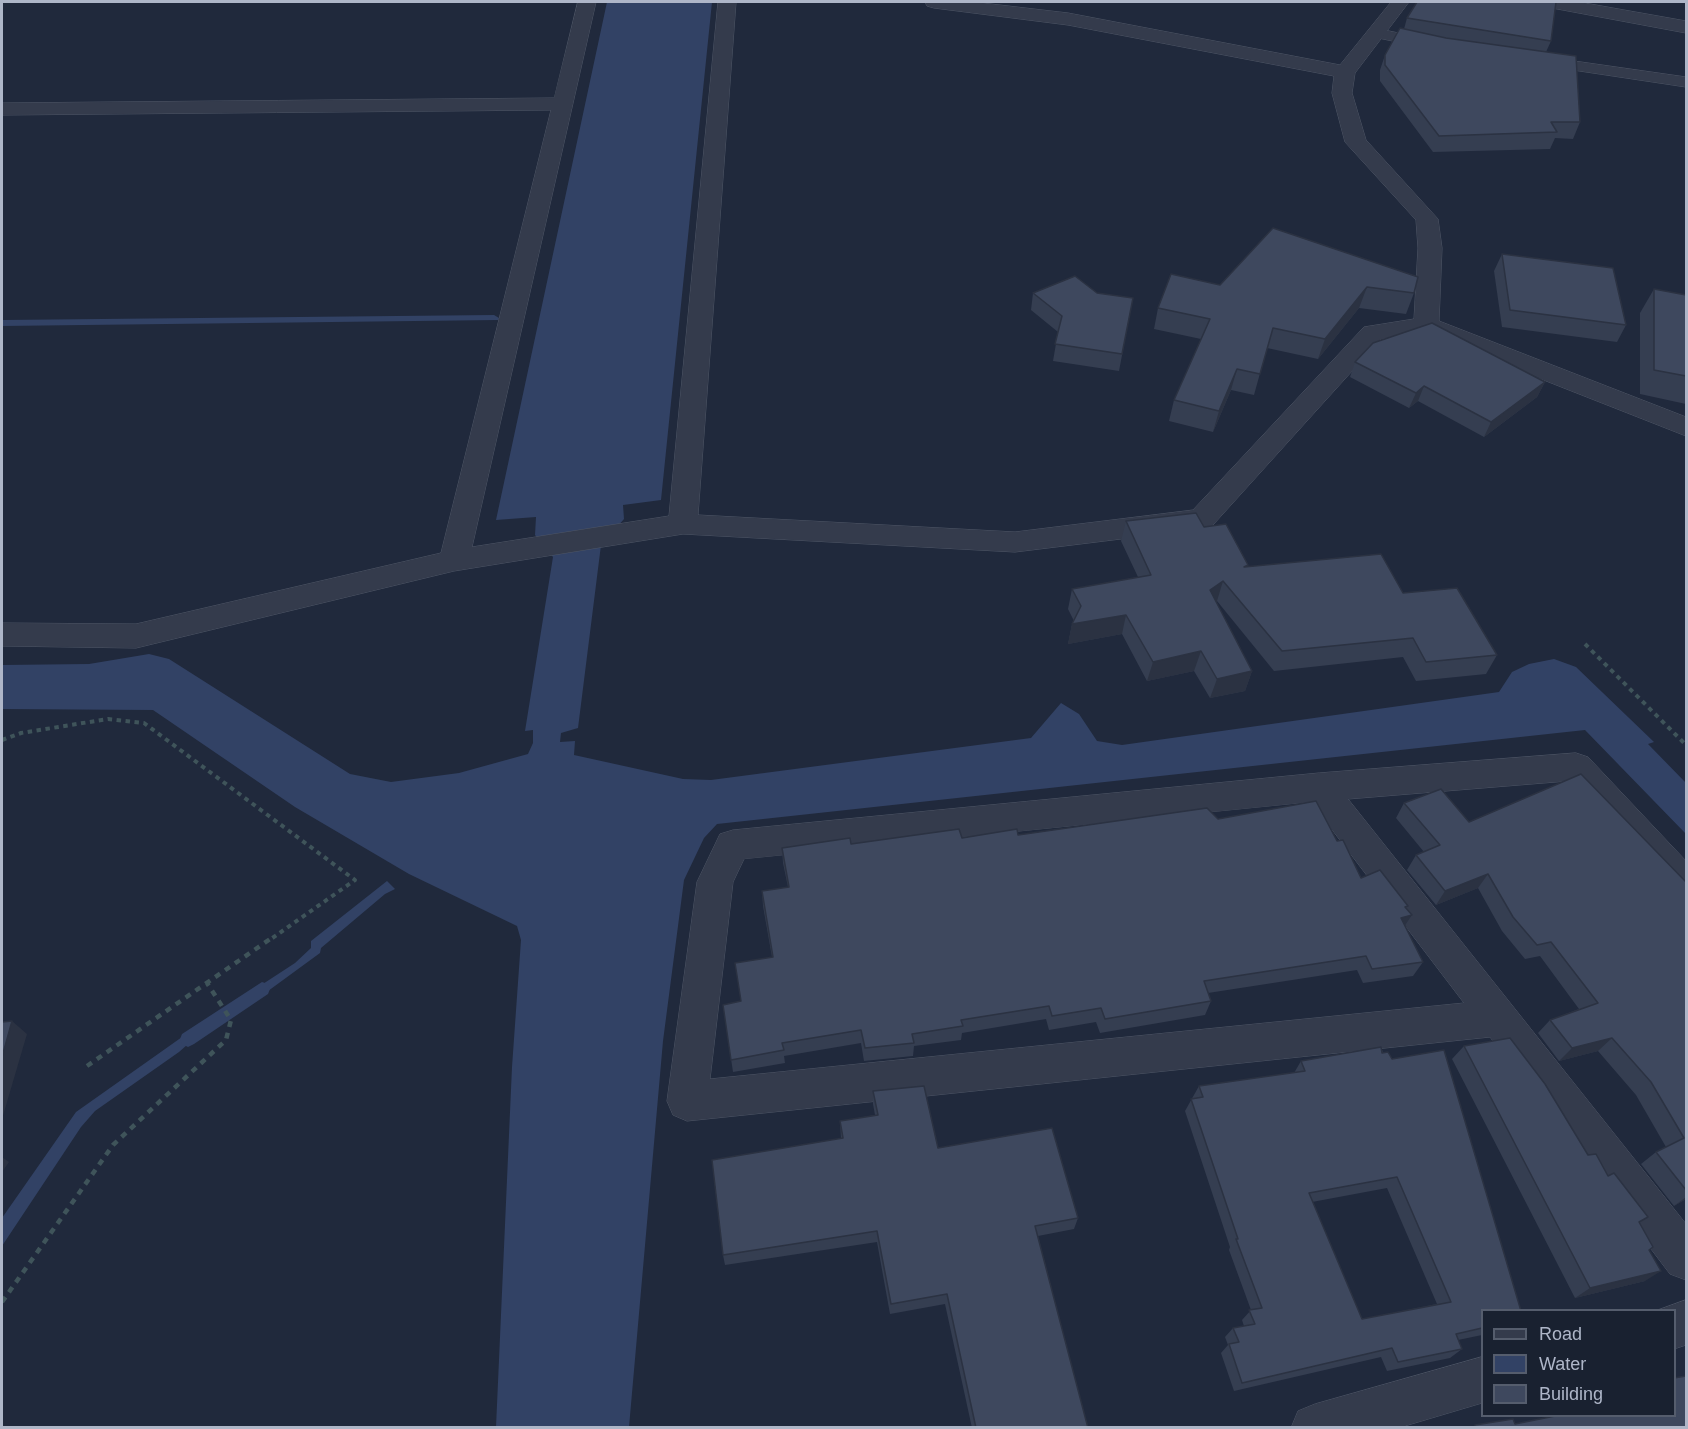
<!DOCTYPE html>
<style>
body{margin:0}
#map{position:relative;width:1688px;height:1429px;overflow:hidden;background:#20293c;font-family:Helvetica,sans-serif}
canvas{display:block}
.frame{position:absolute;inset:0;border:3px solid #aeb6c8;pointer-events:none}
.legend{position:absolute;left:1481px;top:1309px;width:195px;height:108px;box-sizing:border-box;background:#192130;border:2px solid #555d6d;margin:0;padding:8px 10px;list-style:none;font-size:18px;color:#aeb6c8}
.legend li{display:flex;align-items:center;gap:12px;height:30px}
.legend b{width:30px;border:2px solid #555d6d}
</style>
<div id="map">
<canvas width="1688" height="1429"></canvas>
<div class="frame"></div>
<ul class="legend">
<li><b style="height:8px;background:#343b4c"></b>Road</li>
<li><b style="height:16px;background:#324265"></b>Water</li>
<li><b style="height:16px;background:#3e485e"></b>Building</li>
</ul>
</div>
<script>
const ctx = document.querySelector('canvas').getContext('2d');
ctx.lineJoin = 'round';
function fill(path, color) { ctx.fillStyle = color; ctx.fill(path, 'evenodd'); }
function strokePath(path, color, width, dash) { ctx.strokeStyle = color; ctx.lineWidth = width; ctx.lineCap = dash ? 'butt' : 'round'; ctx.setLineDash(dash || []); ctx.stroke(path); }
fill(new Path2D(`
 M607,2H712L661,500L623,505L624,519L601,545L578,728L561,733L560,742L575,741L574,755L683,779L711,780L1031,738L1061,703L1079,714L1097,741L1122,745L1499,692L1512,672L1529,664L1554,659L1576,667L1654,742L1648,744L1686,783V834L1585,730L717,824L704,838L684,880L663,1041L629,1427H496L512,1067L521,940L517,926L409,874L295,807L153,710L2,709V665L89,664L149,654L169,659L350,774L391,782L459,773L528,754L533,743V730L525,731L553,557L535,535L536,517L496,520Z
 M387,881L395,889L385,894L321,948L320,953L253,1002L246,995L295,963L311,948V941Z
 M199,1025L204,1030L179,1052L95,1111L81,1127L2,1246V1218L76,1112Z`), '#324265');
fill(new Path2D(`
 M494,315L499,318L498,320L2,326V320Z
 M262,982L268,984L270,989L268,994L194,1044L188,1047L182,1044L180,1039L182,1034Z`), '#324265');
const lane = new Path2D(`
 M1375,28L1436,41L1438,44L1430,49L1369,36L1367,33L1369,30Z
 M1539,56L1686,77V87L1533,64L1531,61L1533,58Z`);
const street = new Path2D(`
 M578,2H596L472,547L669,516L718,2H736L698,515L1015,532L1193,510L1364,327L1414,319L1418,248L1416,220L1345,142L1332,93L1334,76L1068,25L934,8L927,6L925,2H974L1068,13L1340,65L1391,2H1409L1355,73L1352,93L1366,140L1438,219L1442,248L1439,321L1686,417V436L1424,333L1381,339L1212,526L1202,529L1015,552L683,534L454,571L136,648L2,646V623L136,624L441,553L551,110L2,115V103L554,98Z
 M1543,2H1579L1686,21V33L1552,8L1545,6Z
 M1576,753L1588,757L1686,861V900L1673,896L1568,781L1348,799L1686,1224V1280L1670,1274L1490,1037L687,1121L673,1115L667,1101L697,882L720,834L733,830L1319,773ZM1311,802L1464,1003L710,1079L733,882L744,859Z
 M1686,1300V1345L1674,1349V1310H1658Z
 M1482,1357V1403L1398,1428H1291L1298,1411L1315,1404Z`);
strokePath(lane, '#4e5666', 1);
strokePath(street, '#4e5666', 1);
strokePath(new Path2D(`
 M1585,644L1686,745
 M2,740L21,733L108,719L144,723L355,880L271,939`), '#3f545a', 4, [4.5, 4.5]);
strokePath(new Path2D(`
 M87,1066L273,937
 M2,1302L113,1145L226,1040L231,1020L207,983`), '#3f545a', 4.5, [6, 6]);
fill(lane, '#343b4c');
fill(street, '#343b4c');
fill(new Path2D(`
 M1407,18L1551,41L1546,52L1580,122L1573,139L1555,138L1550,149L1433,152L1380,81V70L1385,55L1404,29Z
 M1273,228L1414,293L1406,314L1359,308L1318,359L1267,348L1254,395L1231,390L1213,432L1169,421L1174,400L1201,339L1154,329L1158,308L1220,285Z
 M1502,254L1626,325L1617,342L1502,327L1494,271Z
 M1654,289L1686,295V404L1640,394V313Z
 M1033,293H1097L1133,298L1119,371L1053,361L1058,332L1031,310Z
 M1355,362L1545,382L1537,397L1484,437L1418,401L1409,408L1350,377Z
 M1126,521L1204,527L1248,565L1247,567L1403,593L1497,655L1486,674L1416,681L1403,657L1274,671L1217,601L1216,602L1252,671L1245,691L1210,698L1194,671L1147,681L1122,634L1068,644L1072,624L1074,621L1068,609L1072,589L1138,577L1121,541Z
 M1404,803L1469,822L1686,882V1199L1674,1206L1641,1164L1656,1152L1666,1147L1636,1095L1598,1051L1559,1061L1538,1033L1550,1020L1579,1009L1540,956L1525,959L1502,931L1478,888L1436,905L1407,870L1416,855L1424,852L1396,818Z
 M1218,819L1337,841L1361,878L1408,906L1406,909L1412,915L1405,926L1423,962L1413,976L1363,983L1357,970L1208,993L1211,1001L1205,1015L1100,1033L1096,1022L1049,1030L1046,1019L962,1033L961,1040L914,1046L913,1056L864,1061L861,1043L784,1056L785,1063L733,1072L723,1005L740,1002L772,957L763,906L762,891L788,887L783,863L782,848L1018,835Z
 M1464,1046L1588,1155L1608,1176L1640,1223L1649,1250L1645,1281L1575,1298L1452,1059Z
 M1381,1047L1482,1311V1335L1458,1340L1462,1349L1450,1358L1387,1371L1381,1357L1234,1391L1221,1353L1228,1345L1225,1337L1233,1328L1244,1326L1242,1320L1251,1310L1229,1250L1230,1247L1185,1111L1199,1086L1294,1073L1301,1061ZM1387,1188L1437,1304L1362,1319L1312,1202Z
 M873,1091L938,1148L1078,1218L1074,1229L1038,1236L1088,1428H972L945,1304L890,1314L877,1242L725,1265L723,1255L841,1139L840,1121L875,1115L873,1104Z`), '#353e51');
fill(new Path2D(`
 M1367,287L1359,308L1318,359L1325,339Z
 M1237,369L1231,390L1213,432L1219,411Z
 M1545,382L1537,397L1484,437L1491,422Z
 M1424,386L1418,401L1409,408L1416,393Z
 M1223,581L1217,601L1204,610L1210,590Z
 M1126,615L1122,634L1068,644L1072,624Z
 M1201,651L1194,671L1147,681L1153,662Z
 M1252,671L1245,691L1210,698L1217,679Z
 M1488,874L1478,888L1436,905L1445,891Z
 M1412,915L1402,930L1401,918Z
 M12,1021L27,1034L2,1119V1057Z
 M1612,1038L1598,1051L1559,1061L1572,1048Z
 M2,1157L9,1162L2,1172Z
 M1686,1197V1199L1674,1206Z
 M1661,1271L1645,1281L1575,1298L1590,1288Z`), '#2b3242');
const building = new Path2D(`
 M1417,2H1556L1551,41L1407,18Z
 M1400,28L1446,38L1576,56L1580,122H1551L1557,132L1439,136L1385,65V55Z
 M1273,228L1418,277L1414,293L1367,287L1325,339L1273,328L1260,374L1237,369L1219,411L1174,400L1210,319L1158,308L1171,274L1220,285Z
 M1502,254L1613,268L1626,325L1510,310Z
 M1075,276L1097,293L1133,298L1122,354L1055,344L1062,316L1033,293Z
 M1654,289L1686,295V376L1654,370Z
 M1432,323L1545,382L1491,422L1424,386L1416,393L1355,362L1373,343Z
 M1196,513L1204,527L1226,524L1248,565L1244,567L1381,554L1403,593L1457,588L1497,655L1426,662L1413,638L1282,651L1223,581L1210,590L1252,671L1217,679L1201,651L1153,662L1126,615L1072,624L1081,606L1072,589L1151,575L1126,521Z
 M1581,774L1686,882V1190L1656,1152L1684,1138L1651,1082L1612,1038L1572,1048L1550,1020L1598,1003L1551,942L1537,945L1513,917L1488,874L1445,891L1416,855L1440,845L1404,803L1441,789L1469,822Z
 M1316,801L1337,841L1343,840L1361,878L1380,870L1408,906L1405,907L1412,915L1401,918L1423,962L1372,969L1366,956L1204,981L1211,1001L1105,1019L1101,1008L1052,1016L1049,1006L961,1020L963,1026L912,1034L914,1043L865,1048L861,1030L782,1043L784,1050L731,1060L723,1005L741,1001L735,963L773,957L762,891L789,887L782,848L850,838L851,844L959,829L962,838L1017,829L1018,835L1207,808L1218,819Z
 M12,1021L2,1057V1022Z
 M1510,1038L1545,1084L1588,1155L1596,1154L1608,1176L1614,1173L1648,1217L1639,1222L1653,1247L1649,1250L1661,1271L1590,1288L1464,1046Z
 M1381,1047L1382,1053L1388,1052L1392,1059L1444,1050L1521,1311H1482V1328L1456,1334L1462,1349L1398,1362L1392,1348L1242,1383L1229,1344L1239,1342L1233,1328L1255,1324L1249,1310L1262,1308L1236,1239H1238L1191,1099L1203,1097L1199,1086L1305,1071L1301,1061ZM1397,1177L1451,1302L1362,1319L1309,1193Z
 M924,1086L938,1148L1052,1128L1078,1218L1035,1226L1088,1428H976L947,1294L891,1304L877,1231L723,1255L712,1160L843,1138L840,1121L878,1115L873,1091Z
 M1686,1376V1428H1475V1425L1513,1419L1515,1424L1555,1416H1674V1378Z`);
fill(building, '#3e485e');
strokePath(building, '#2b3242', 1.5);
</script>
